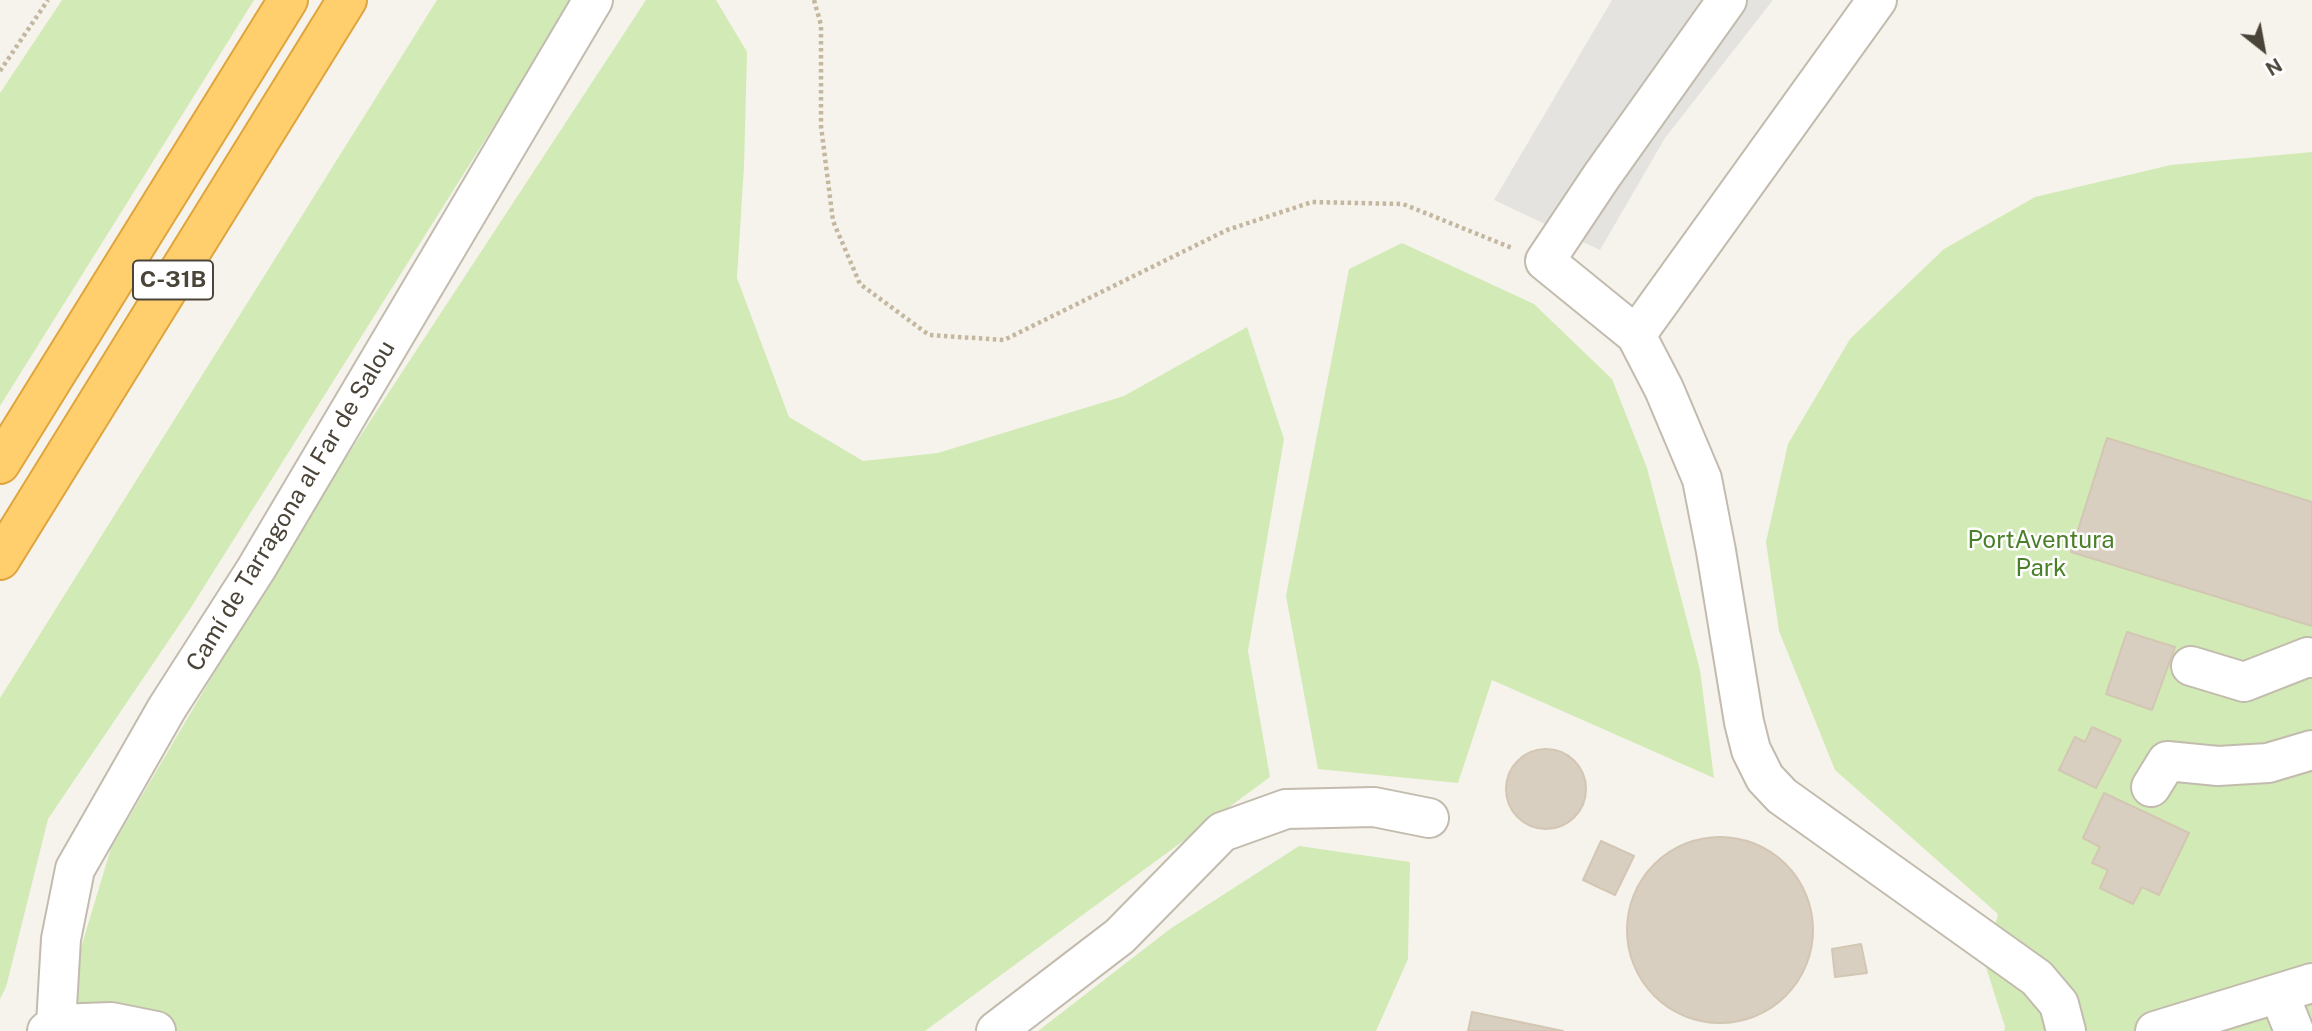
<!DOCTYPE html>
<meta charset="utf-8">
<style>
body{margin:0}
#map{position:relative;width:2312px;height:1031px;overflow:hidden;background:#f6f3ec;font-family:"Public Sans",sans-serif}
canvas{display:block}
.north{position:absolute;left:2228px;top:14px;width:70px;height:70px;-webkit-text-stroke:5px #fff;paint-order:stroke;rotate:149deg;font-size:19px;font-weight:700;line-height:28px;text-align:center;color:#4b4439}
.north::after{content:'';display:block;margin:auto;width:24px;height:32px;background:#4b4439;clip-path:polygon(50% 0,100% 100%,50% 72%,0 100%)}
</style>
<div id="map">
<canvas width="2312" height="1031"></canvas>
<div class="north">N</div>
</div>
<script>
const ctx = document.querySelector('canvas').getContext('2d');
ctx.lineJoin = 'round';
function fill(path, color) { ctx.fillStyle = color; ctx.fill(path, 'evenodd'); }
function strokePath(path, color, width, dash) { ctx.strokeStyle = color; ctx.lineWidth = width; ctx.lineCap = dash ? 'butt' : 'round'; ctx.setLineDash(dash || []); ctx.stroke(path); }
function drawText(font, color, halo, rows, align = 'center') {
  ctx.font = font + ' "Public Sans",sans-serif'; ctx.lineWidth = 5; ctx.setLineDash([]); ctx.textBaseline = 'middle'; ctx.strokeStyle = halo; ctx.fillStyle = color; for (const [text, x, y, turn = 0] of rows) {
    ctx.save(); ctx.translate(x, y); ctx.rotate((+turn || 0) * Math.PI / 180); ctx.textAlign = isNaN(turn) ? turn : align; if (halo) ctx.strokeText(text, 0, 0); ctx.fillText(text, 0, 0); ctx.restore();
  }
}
fill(new Path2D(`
 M62,0H254L0,406V93Z
 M437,0H573L190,609L48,819L6,987L0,999V698Z
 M646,0H716L747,52L744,166L737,278L789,417L863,461L938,453L1124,396L1247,327L1284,439L1248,651L1270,777L925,1031H56L111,848L296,534Z
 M2312,152V1031H2004L2005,1027L1985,964L1998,914L1835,770L1779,631L1766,542L1788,444L1850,339L1944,249L2035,197L2171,165Z
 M1402,243L1534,304L1612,379L1647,468L1700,670L1714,778L1492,680L1458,783L1318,769L1286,596L1349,269Z
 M1299,846L1410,862L1408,959L1376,1031H1038L1170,929Z`), '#d2eab5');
fill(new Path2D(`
 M1612,0H1773L1665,138L1600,250L1494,200Z`), '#e5e3e0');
const building = new Path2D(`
 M2107,438L2312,502V626L2071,552Z
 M2127,632L2175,647L2152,710L2106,694Z
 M2092,727L2121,740L2096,788L2059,770L2075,737L2085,742Z
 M1506 789a40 40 0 1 1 80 0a40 40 0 1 1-80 0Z
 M2104,793L2189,833L2159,895L2142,887L2133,904L2100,888L2108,870L2092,863L2100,847L2083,838Z
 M1627 930a93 93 0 1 1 186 0a93 93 0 1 1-186 0Z
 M1601,841L1634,856L1615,895L1583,880Z
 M1861,944L1867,973L1835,977L1832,949Z
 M1472,1012L1563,1031H1468Z`);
fill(building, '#d8cfc1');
strokePath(building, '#d3c7b4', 2);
const minor = new Path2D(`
 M1877,0L1636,335L1664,389L1702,479L1716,551L1744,722L1751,750L1765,778L1782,796L2037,978L2059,1004L2066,1031
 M1636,335L1545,261L1601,177L1727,0
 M2191,666L2244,682L2308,657L2312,658
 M2151,787L2167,761L2218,766L2268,763L2312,750
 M2279,994L2294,1031
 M56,1024L111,1022L156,1031
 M47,1031L56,1024L61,939L75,869L167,708L256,569L593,0
 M996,1031L1120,936L1222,832L1286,809L1374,807L1429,818
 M2155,1031L2312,983`);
const highway = new Path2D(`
 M0,464L288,0
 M0,560L347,0`);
strokePath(minor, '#c2bbae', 42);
strokePath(highway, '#e0a43c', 42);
strokePath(new Path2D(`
 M814,0L821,25V126L833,221L860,284L929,335L1004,340L1227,230L1312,202L1403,204L1512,248
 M0,71L48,0`), '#c4b79f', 4.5, [3.5, 3.5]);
strokePath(minor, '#fff', 38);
strokePath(highway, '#ffcf6e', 38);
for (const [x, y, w] of [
 [173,280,80]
]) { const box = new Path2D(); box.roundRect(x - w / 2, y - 19.5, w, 39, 5); ctx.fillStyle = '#fff'; ctx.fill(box); strokePath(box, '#4b4439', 2); }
drawText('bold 23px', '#4b4439', null, [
 ["C-31B",173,280]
]);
drawText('24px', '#4b4439', '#fff', [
 ["Camí de Tarragona al Far de Salou",291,506,-59]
]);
drawText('24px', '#4a7f2a', '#fff', [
 ["PortAventura",2041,541],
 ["Park",2041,569]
]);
</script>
